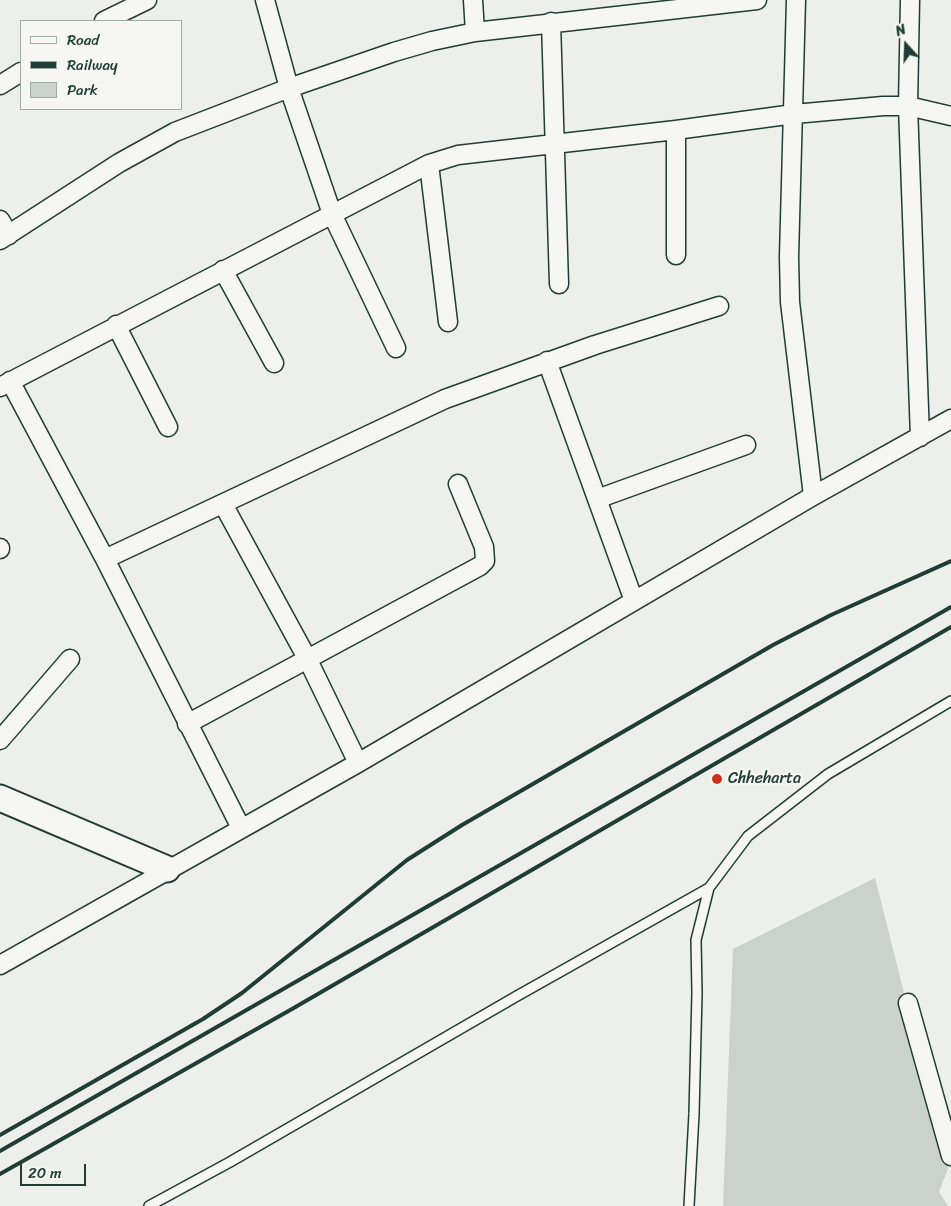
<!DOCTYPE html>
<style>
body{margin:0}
#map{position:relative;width:951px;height:1206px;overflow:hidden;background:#edefea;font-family:Sriracha,sans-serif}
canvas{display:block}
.legend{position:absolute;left:20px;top:20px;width:162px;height:90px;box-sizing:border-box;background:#f6f6f2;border:1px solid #a0aca6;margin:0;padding:6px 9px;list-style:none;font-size:15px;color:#1f3d34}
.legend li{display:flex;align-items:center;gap:10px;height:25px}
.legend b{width:25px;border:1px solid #a0aca6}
.north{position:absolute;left:881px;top:20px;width:50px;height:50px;-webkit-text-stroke:4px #f6f6f2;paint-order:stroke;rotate:340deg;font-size:14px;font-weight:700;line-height:20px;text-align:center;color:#1f3d34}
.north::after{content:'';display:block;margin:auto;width:18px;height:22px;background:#1f3d34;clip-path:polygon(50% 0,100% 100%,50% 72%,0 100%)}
.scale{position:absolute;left:20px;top:1164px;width:66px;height:22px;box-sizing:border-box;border:2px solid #1f3d34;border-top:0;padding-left:6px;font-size:15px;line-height:18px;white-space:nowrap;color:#1f3d34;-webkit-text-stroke:4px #f6f6f2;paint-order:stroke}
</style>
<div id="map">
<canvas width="951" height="1206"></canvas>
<ul class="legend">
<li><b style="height:6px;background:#f6f6f2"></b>Road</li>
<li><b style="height:6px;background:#1f3d34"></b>Railway</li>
<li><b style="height:14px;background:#cbd2cc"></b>Park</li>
</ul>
<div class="north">N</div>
<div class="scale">20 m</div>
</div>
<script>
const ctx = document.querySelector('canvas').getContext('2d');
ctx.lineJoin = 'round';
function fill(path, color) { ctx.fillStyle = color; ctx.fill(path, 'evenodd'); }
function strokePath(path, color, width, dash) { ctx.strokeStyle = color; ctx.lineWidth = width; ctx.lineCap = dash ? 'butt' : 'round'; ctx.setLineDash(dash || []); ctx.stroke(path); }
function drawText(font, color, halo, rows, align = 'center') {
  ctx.font = font + ' Sriracha,sans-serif'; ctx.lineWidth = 5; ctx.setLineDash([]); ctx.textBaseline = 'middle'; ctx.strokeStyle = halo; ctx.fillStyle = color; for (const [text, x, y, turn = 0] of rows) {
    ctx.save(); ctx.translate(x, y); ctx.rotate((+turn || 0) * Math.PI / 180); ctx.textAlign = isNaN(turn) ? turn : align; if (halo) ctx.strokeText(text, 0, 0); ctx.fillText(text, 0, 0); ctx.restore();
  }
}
fill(new Path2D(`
 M875,878L948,1168L939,1192L948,1206H723L733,949Z`), '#cbd2cc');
const lane = new Path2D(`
 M149,1206L230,1162L517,996L709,888
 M689,1206L694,1114L697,993L696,940L709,888L748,836L828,774L951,701`);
const street = new Path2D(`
 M265,0L289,88L332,214L396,348
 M473,0L475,32
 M796,0L789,257L790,302L813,496
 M910,0L908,106L920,437
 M104,21L147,0
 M551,22L559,284
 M0,85L21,72
 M676,130V255
 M429,164L448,322
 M0,220L9,235
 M0,240L119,163L175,132L289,88L394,52L432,41L475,32L757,0
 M223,270L274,363
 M116,325L168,427
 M547,361L634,601
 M10,381L105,559L241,828
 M0,387L429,164L458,155L676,130L794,114L883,106H908L951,116
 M597,499L746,445
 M223,504L308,660L358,763
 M0,549V548
 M105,559L445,399L595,345L719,306
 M187,724L480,566L485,561L484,547L458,484
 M0,740L70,659
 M0,965L358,763L813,496L951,419
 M908,1003L951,1156`);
const secondary = new Path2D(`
 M0,798L167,869`);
strokePath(lane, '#1f3d34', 12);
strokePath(street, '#1f3d34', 21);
strokePath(secondary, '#1f3d34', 29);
strokePath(lane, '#f6f6f2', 9);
strokePath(street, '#f6f6f2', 18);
strokePath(secondary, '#f6f6f2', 25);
strokePath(new Path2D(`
 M0,1135L203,1019L242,993L407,860L462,825L773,645L831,615L951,561
 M0,1151L951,607
 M0,1174L292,1009L951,627`), '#1f3d34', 4);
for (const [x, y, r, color] of [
 [717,779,6,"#c8321e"]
]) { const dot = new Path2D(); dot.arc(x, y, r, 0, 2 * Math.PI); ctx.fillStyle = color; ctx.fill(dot); strokePath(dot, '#f6f6f2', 2); }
drawText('16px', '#1f3d34', '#f6f6f2', [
 ["Chheharta",728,779]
], 'left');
</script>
